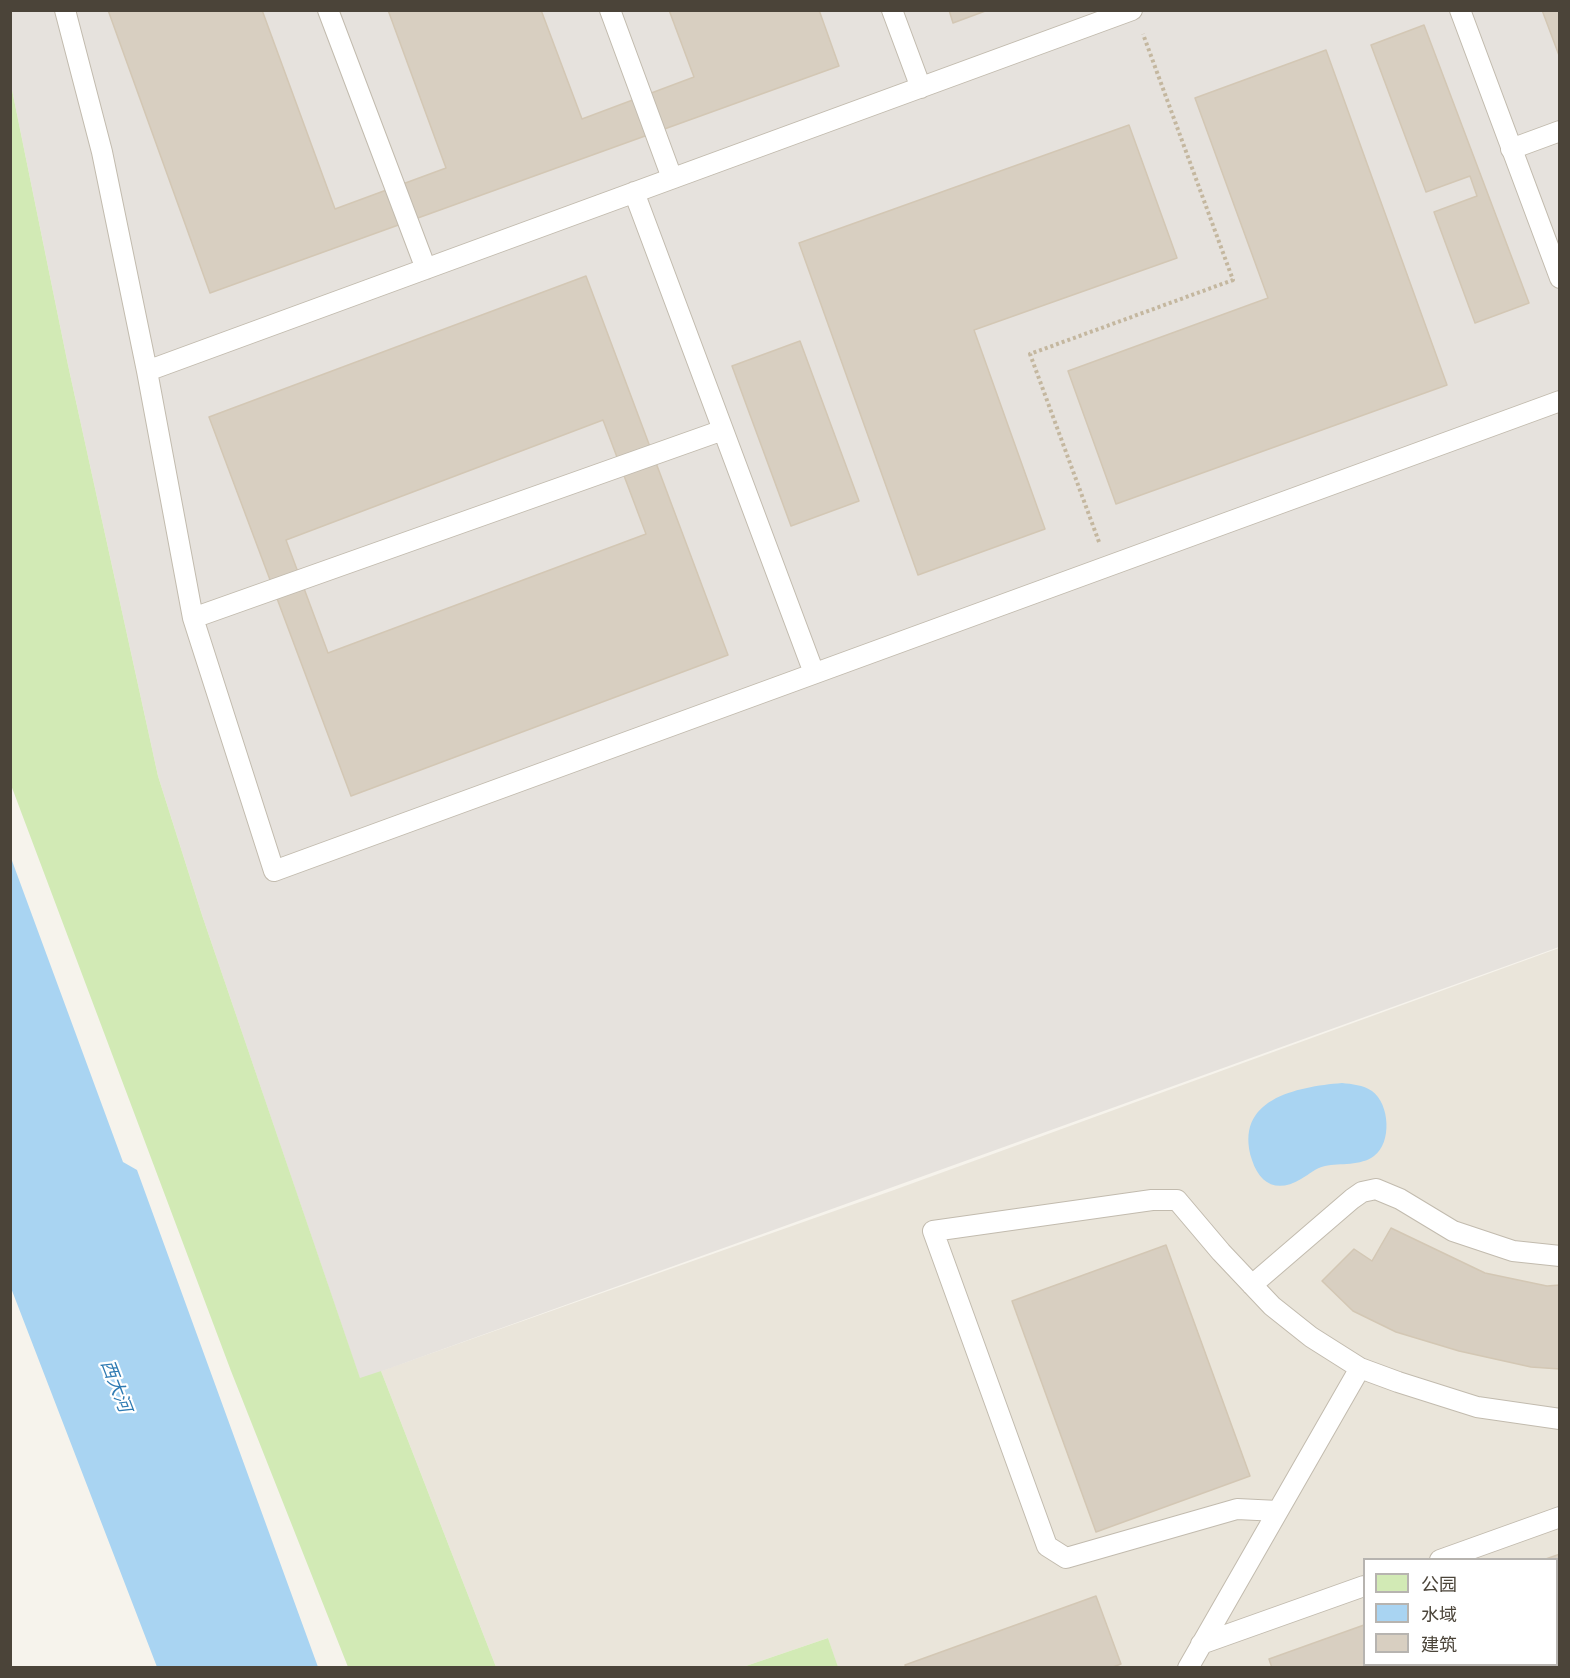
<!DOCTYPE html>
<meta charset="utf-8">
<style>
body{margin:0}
#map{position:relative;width:1570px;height:1678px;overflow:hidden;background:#f6f3ec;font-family:"Asap Condensed","Noto Sans SC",sans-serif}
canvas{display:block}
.frame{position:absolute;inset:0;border:12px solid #4b4439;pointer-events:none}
.legend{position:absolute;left:1363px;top:1558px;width:195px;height:108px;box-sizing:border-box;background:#fff;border:2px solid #b7b4b0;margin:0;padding:8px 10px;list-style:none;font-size:18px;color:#4b4439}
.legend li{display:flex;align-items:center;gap:12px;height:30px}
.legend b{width:30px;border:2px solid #b7b4b0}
</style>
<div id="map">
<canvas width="1570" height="1678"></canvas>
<div class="frame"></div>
<ul class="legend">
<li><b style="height:16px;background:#d2eab5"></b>公园</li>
<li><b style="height:16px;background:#a9d4f2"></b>水域</li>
<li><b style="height:16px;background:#d8cfc1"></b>建筑</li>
</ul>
</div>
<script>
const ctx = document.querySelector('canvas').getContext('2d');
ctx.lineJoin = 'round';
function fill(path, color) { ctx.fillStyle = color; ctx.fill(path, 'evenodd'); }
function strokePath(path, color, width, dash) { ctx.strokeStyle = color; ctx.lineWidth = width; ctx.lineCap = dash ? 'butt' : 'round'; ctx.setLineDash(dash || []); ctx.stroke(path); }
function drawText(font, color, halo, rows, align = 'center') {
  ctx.font = font + ' "Asap Condensed","Noto Sans SC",sans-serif'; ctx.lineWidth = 4.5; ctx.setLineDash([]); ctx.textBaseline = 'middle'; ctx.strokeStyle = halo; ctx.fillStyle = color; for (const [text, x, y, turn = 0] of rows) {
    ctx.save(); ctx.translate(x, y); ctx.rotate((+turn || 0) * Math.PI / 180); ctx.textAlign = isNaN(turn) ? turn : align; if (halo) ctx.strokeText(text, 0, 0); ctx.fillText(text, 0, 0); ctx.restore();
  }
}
fill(new Path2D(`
 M1559,948V1667L838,1668L828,1638L743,1667H496L381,1371L894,1190ZM1364,1560H1556V1664H1364Z`), '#eae5da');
fill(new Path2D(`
 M10,11H1559V947L360,1379L202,915L158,776L68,365L11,85Z`), '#e6e2dd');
fill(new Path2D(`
 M11,85L68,365L158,776L202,915L360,1378L381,1371L496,1667H348L231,1371L11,785Z
 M828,1638L838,1667H743Z`), '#d2eab5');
fill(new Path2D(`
 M11,858L123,1162L137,1170L318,1667H157L11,1288Z
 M1342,1083C1352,1084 1363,1085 1372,1091C1390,1104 1392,1143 1374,1156C1361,1166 1340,1163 1325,1166C1315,1168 1310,1174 1301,1179C1278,1193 1260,1185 1252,1160C1233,1099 1296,1087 1342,1083Z`), '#a9d4f2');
const building = new Path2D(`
 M108,10H262L335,209L446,168L388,10H541L582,119L694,77L669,10H819L839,66L210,293Z
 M949,10H988L953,23Z
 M1542,10H1560V58Z
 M1424,25L1529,303L1475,323L1434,212L1477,196L1470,176L1426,192L1371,45Z
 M1326,50L1447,385L1116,504L1068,371L1268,298L1195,98Z
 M1129,125L1177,258L974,330L1045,529L918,575L799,243Z
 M586,276L728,655L351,796L209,417ZM603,420L646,534L328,653L286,540Z
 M800,341L859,501L791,526L732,366Z
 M1391,1228L1485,1273L1547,1286L1560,1285V1369L1531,1367L1459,1351L1396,1332L1353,1311L1322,1281L1354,1249L1372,1261Z
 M1166,1245L1250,1476L1096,1532L1012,1301Z
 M1560,1554V1637L1556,1638V1560H1543Z
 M1096,1596L1121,1664L1110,1668H906L905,1665Z
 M1364,1625V1664H1483L1475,1668H1272L1269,1659Z`);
fill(building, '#d8cfc1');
strokePath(building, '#d3c7b4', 1.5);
const service = new Path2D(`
 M65,10L102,152L147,371L193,618L274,871L1560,401
 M328,10L426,269
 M610,10L672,178
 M892,10L921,88
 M1460,10L1560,278
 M1511,149L1560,131
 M634,192L814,673
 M147,371L1132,10
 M193,618L723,430
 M1252,1285L1352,1199L1362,1192L1376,1189L1400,1199L1453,1231L1513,1251L1560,1256
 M1278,1511L1237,1509L1066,1558L1047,1546L933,1231L1152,1200H1177L1221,1252L1272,1306L1311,1337L1360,1368L1398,1382L1477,1407L1560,1419
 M1440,1560L1560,1517
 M1201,1644L1364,1586
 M1188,1668L1360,1368`);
strokePath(service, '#c2bbae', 22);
strokePath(new Path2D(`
 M1099,542L1030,354L1233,280L1143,34`), '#c4b79f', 4, [3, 3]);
strokePath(service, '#fff', 20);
drawText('italic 18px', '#2e7ab2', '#fff', [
 ["西大河",116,1386,69]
]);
</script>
